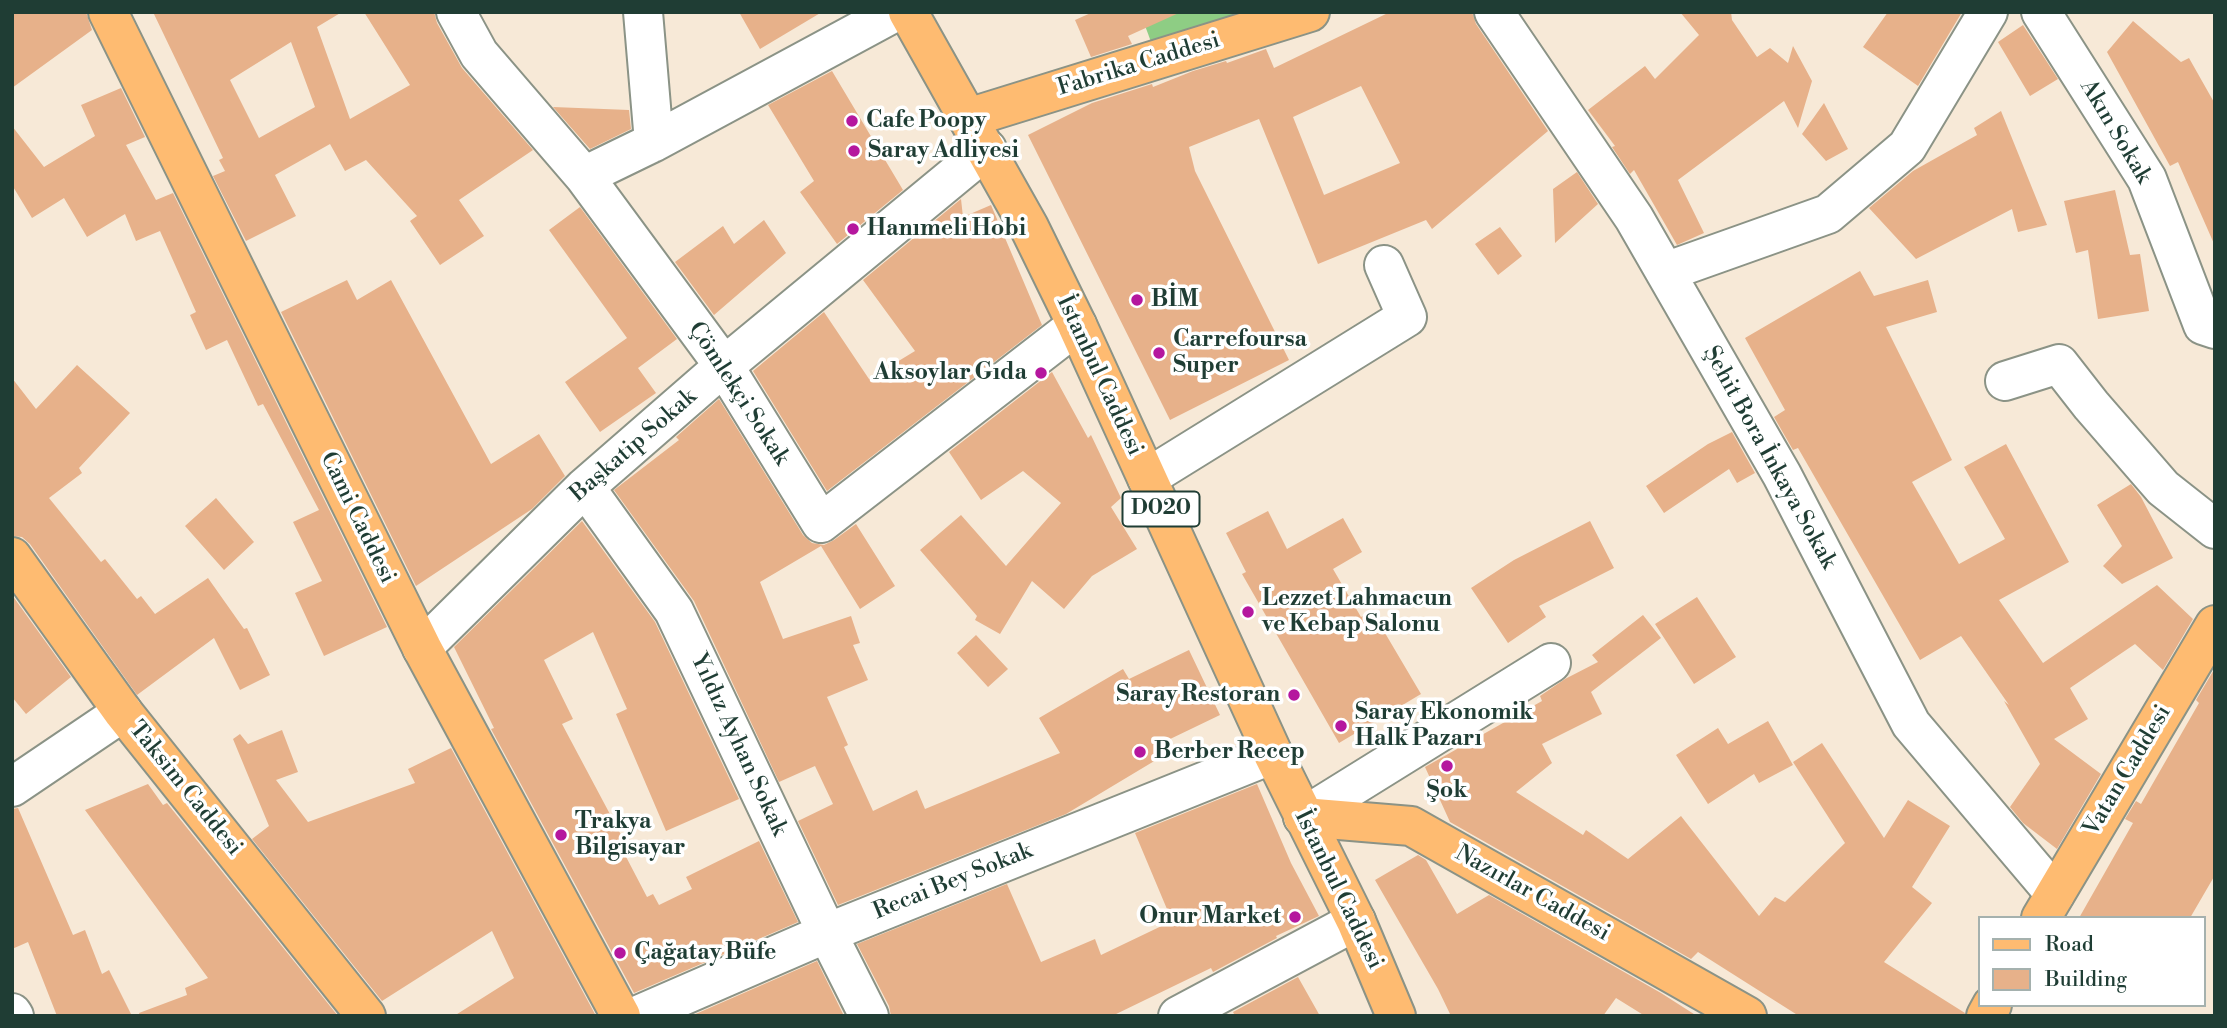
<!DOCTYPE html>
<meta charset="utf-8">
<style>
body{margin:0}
#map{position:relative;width:2227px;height:1028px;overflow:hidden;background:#f7e9d7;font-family:"Libre Bodoni",serif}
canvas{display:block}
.frame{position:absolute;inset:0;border:14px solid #1f3d34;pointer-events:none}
.legend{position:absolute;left:1978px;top:916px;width:228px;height:91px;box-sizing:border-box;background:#fff;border:2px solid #a5b1ae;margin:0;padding:9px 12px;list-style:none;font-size:21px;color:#1f3d34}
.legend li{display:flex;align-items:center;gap:14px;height:35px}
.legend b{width:35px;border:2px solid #a5b1ae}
</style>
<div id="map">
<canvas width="2227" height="1028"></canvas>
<div class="frame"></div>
<ul class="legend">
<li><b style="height:9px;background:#febb71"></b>Road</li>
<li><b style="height:19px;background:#e7b18a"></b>Building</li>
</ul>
</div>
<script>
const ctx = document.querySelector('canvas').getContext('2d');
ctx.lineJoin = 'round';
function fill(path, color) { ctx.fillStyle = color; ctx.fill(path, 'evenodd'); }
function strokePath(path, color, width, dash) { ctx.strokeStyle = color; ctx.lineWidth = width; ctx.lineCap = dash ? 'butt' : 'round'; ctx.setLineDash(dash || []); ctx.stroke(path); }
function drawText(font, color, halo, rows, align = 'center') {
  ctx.font = font + ' "Libre Bodoni",serif'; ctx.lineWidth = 7; ctx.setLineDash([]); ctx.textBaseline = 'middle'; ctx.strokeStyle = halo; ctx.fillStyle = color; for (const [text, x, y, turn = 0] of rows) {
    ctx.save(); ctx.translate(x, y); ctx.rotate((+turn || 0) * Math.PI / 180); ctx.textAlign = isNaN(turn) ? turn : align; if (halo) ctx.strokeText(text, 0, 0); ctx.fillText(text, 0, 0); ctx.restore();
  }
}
fill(new Path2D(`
 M1140,12H1280L1154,50Z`), '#8ecd84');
fill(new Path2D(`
 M12,12H86L92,30L12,88Z
 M153,12H342L317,27L350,119L410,85L364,12H434L437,23L462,68L533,150L459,200L484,236L440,265L410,221L417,216L366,160L345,171L330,144L275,175L296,216L246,241L213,176L225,171L219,160L223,158ZM291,42L315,107L259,138L230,80Z
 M739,12H822L760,49Z
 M1093,12H1181L1128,36L1132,44L1091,57L1075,20Z
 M1390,12H1472L1476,24L1548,131L1432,229L1426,220L1318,264L1259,119L1189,147L1195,171L1289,360L1170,420L1028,135L1092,103L1152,84L1153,87L1193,71L1226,61L1227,63L1266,49L1274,68ZM1361,86L1400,163L1324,195L1293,117Z
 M1680,12H1731L1732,20L1757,57L1770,48L1788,63L1793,46L1812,81L1798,128L1784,101L1678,180L1704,233L1677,245L1634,170L1630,174L1612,147L1615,146L1588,110L1645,66L1655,79L1699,35Z
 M1888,12H1962L1918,86L1863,47Z
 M2133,21L2181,62L2189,58L2215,104V246L2178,162L2170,166L2107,52Z
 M2023,25L2058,79L2030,96L1998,42Z
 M832,71L903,190L837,244L800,192L814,181L768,105Z
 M121,88L145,137L126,145L156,200L173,193L387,627L324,656L295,593L322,581L293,522L319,510L263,404L258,406L227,340L206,350L190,315L196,312L160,231L136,241L125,214L87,237L64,198L32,218L12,185V126L44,167L95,136L81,105Z
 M1824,103L1848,149L1826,161L1802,134Z
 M553,107L629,110L631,129L590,149Z
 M2001,111L2047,225L2018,232L2012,209L1916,259L1869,208L1913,171L1977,135L1974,128Z
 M1577,172L1598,204L1555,243L1553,189Z
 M2115,190L2130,255L2140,254L2149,311L2098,319L2088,250L2076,253L2064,201Z
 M961,199L963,217L991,205L1042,325L827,491L753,371L824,312L869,379L915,351L863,280Z
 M580,207L677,339L638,368L656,393L600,432L565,382L627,338L549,230Z
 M764,220L786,253L714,315L675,262L723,226L734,244Z
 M1500,227L1522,256L1498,275L1475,244Z
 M1860,271L1874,296L1928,280L1937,312L1886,327L1952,460L1912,482L1959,564L2005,539L1964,467L2006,444L2069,562L1999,600L2043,663L2157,585L2193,619L2163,670L2135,644L2070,688L2088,719L2054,739L2101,774L2057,849L2023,823L2010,807L2040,764L2004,701L2009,705L1961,636L1920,660L1798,448L1793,450L1774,417L1785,410L1745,338Z
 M347,280L357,300L391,280L491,464L539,434L565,476L532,509L416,586L281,312Z
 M77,365L130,413L79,468L82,473L49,498L101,562L105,559L137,599L141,596L155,614L208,578L244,629L247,628L270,675L240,690L214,638L137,695L30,544L22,537L12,536V378L36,409Z
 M1052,372L1088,438L1091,435L1121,498L1111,507L1137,549L1092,576L1064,609L1032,581L1000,634L975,620L977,616L920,550L961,515L1006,566L1061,503L1023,471L981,500L949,452Z
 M719,399L803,535L812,543L824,545L834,540L856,524L895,586L860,609L821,546L760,582L783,639L851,616L860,643L853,645L868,680L827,697L848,745L844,747L873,811L917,790L925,809L1060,753L1039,718L1123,669L1129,679L1189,650L1220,715L1166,741L1171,751L1066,814L838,905L798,821L833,804L815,766L779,782L694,601L614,490L679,440L676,437Z
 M1732,432L1755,473L1737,483L1729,469L1664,513L1646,486L1708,444Z
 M2131,484L2141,497L2173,558L2122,584L2103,566L2122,546L2097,505Z
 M216,498L254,542L224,570L185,526Z
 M1268,511L1287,549L1343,518L1362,552L1333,569L1361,617L1372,611L1421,694L1339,743L1242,574L1246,572L1226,533Z
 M582,521L655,622L739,799L666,831L616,714L627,709L593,632L544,660L573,719L562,724L628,848L623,851L647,897L653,894L659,905L692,889L686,877L759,841L798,922L634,993L491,729L494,728L454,647Z
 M1590,521L1614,568L1539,606L1546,617L1508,643L1471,588L1514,560Z
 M12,595L71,677L26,714L12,697Z
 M1697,597L1736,657L1694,684L1655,624Z
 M1643,615L1661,638L1591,692L1602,714L1542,744L1552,763L1516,792L1583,835L1586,830L1628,859L1681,816L1759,916L1775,897L1785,902L1845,843L1793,762L1822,743L1884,838L1908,800L1950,826L1912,887L1932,903L1884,962L1965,1013L1964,1016H1799L1698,952L1691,959L1450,822L1425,767L1542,701L1540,696L1565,679L1598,662L1592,655Z
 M976,635L1008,669L988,687L957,653Z
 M2215,668V875L2190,918H2079L2133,823L2125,819L2136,801L2141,804L2199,703L2196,700Z
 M1768,721L1793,765L1759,783L1754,774L1708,804L1676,755L1718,728L1728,744Z
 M282,730L298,772L276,780L308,822L415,783L408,769L451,748L596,1016H454L514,978L492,931L382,1001L252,839L269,826L233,739L240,734L248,744Z
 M148,784L163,805L167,803L338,1016H140L139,1013L187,995L185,988L208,978L85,810Z
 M1257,784L1291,863L1319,916L1276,936L1277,938L1213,972L1211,968L1112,1016H891L889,1006L857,944L1007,884L1041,962L1095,939L1101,955L1172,921L1135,833Z
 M18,808L73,935L85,930L102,974L109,970L132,1016H57L28,942L12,949V809Z
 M1418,855L1426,860L1457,914L1489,895L1661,993L1697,1016H1645L1616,998L1603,1016H1451L1438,989L1375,880Z
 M817,961L844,1016H691Z
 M1298,977L1320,1016H1235L1233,1012Z`), '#e7b18a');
const minor = new Path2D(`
 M456,12L479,54L584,176L724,366L821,523L1077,325
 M643,12L654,142
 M1494,12L1634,218L1782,475L1911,724L2055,894
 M2041,12L2147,179L2203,325L2215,329
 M584,176L654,142L895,12
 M1665,272L1828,214L1907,147L1988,12
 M2005,381L2059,364L2091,405L2163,488L2215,529
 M1147,478L1407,317L1384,265
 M585,487L674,611L827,933L869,1016
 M422,648L585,487L724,366L987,149
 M12,787L123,712
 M1303,817L1551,663
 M12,1013L14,1016
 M636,1016L827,933L1273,754
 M1178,1016L1356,921`);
const major = new Path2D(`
 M108,12L422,648L621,1016
 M968,118L1310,12
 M12,557L123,712L366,1016
 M1303,817L1411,826L1747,1016
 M2041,918L2215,625
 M1986,1016L1992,1005`);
const highway = new Path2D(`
 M908,12L1029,227L1077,325L1273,754L1356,921L1396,1016`);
strokePath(minor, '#8b9386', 42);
strokePath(major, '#8b9386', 42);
strokePath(highway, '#8b9386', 42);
strokePath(minor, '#fff', 38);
strokePath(major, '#febb71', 38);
strokePath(highway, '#febb71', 38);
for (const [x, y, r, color] of [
 [852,121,7,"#b5179e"],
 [854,151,7,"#b5179e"],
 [853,229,7,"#b5179e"],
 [1137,300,7,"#b5179e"],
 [1159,353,7,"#b5179e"],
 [1041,373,7,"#b5179e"],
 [1248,612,7,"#b5179e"],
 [1294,695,7,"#b5179e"],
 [1341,726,7,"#b5179e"],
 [1140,752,7,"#b5179e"],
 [1447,766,7,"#b5179e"],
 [561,835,7,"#b5179e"],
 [1295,917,7,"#b5179e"],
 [620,953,7,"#b5179e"]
]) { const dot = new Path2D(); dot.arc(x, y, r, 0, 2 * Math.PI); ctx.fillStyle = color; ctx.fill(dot); strokePath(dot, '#fff', 2.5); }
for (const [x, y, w] of [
 [1161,509,77]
]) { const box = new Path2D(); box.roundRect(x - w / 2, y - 17.5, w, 35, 5); ctx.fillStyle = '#fff'; ctx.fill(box); strokePath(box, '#1f3d34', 2); }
drawText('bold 21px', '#1f3d34', null, [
 ["D020",1161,509]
]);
drawText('23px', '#1f3d34', '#fff', [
 ["Fabrika Caddesi",1139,65,-17],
 ["Akın Sokak",2115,132,59],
 ["İstanbul Caddesi",1099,376,65],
 ["Çömlekçi Sokak",738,394,57],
 ["Başkatip Sokak",634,446,-41],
 ["Şehit Bora İnkaya Sokak",1769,458,61],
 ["Cami Caddesi",357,518,64],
 ["Yıldız Ayhan Sokak",738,745,65],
 ["Vatan Caddesi",2128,771,-59],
 ["Taksim Caddesi",185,789,51],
 ["Recai Bey Sokak",953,882,-22],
 ["İstanbul Caddesi",1338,890,64],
 ["Nazırlar Caddesi",1532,894,29]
]);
drawText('bold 23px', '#1f3d34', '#fff', [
 ["Cafe Poopy",866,121],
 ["Saray Adliyesi",868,151],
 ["Hanımeli Hobi",867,229],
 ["BİM",1151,300],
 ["Carrefoursa",1173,340],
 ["Super",1173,366],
 ["Aksoylar Gıda",1027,373,"right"],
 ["Lezzet Lahmacun",1262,599],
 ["ve Kebap Salonu",1262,625],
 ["Saray Restoran",1280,695,"right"],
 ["Saray Ekonomik",1355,713],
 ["Halk Pazarı",1355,739],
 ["Berber Recep",1154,752],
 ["Şok",1447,791,"center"],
 ["Trakya",575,822],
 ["Bilgisayar",575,848],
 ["Onur Market",1281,917,"right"],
 ["Çağatay Büfe",634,953]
], 'left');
</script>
